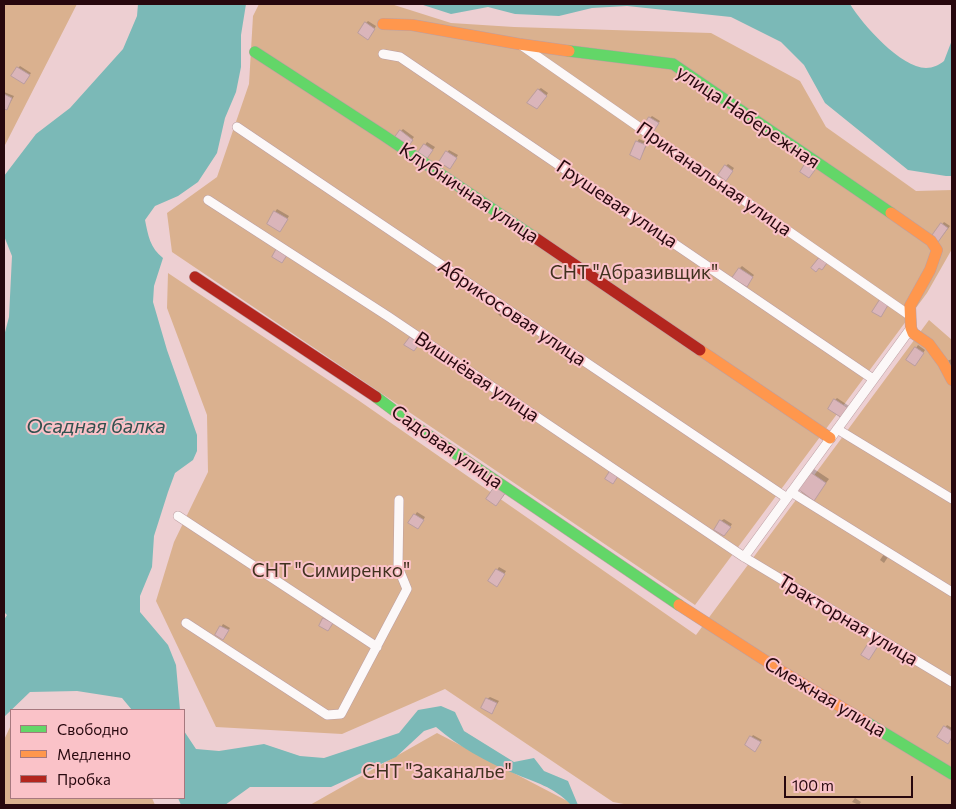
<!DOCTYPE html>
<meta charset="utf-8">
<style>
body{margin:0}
#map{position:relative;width:956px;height:809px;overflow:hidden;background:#edcfd2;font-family:Commissioner,sans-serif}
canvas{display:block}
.frame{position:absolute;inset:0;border:5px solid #27080e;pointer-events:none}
.legend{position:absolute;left:10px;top:709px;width:175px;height:90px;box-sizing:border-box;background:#fac2c8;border:1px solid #a6787e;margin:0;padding:6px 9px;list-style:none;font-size:15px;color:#27080e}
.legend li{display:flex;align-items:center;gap:10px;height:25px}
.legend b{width:25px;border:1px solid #a6787e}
.scale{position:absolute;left:784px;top:776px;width:129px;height:22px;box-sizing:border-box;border:2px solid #27080e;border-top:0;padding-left:6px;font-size:15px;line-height:18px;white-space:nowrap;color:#27080e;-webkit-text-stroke:4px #fac2c8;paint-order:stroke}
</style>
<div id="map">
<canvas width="956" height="809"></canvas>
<div class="frame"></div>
<ul class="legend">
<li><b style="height:6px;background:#63d668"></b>Свободно</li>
<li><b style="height:6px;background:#ff974d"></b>Медленно</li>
<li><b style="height:6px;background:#b3261e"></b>Пробка</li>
</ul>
<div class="scale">100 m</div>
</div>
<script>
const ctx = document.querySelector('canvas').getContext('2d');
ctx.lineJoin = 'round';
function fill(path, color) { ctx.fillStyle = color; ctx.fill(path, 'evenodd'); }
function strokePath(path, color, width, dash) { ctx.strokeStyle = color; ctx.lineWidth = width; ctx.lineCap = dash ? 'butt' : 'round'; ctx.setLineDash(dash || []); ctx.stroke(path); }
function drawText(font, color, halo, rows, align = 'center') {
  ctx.font = font + ' Commissioner,sans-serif'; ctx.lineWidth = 4; ctx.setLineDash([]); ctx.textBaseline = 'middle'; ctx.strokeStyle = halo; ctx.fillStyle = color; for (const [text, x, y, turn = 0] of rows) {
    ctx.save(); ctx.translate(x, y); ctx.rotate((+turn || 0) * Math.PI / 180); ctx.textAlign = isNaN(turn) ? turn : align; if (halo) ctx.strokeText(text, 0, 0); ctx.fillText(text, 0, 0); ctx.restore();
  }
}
fill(new Path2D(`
 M4,4H77L4,147Z
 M259,4H391L451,23L514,27L711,33L800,81L826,127L916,191L952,190V249L927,293L695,605L172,252L167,213L217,177L249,84L253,16Z
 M168,273L358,400L696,635L929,320L952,340V805H629L613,802L445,689L342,734L216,727L156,601L174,542L208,472L207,415L167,308Z
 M11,725V798H152L155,805H4V740Z
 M437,733L575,805H310Z`), '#dab18f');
fill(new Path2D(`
 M138,4H246L241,35V67L236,92L225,118L217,153L198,182L178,196L155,206L145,220C148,235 150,248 163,258L154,286L153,302L167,350L197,435V451L193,460L175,473L168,492L154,536L152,567L140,596V612L168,645L176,665L180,710H132L122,698L77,691L30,692L4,717V620L7,615L4,612V336L9,317L12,256L4,236V176L36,134L70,108L123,49L137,16Z
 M420,4H850C862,24 901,68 926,68C933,68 939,65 944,61L952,40V176H946L908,170L825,103L804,65L781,42L731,17L627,6L592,8L559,16L515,14L488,7L451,14Z
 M441,706L455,712L464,731L514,762L534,758L544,771L568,781L578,805H571C553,786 536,783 513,773C486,762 458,746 436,727L424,731L396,757L331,787H250L225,805H181L178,798H184V731L196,749L219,751L264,744L300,756L324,758L399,733L418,710Z`), '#7bb9b7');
fill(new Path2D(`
 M368,21L376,26L370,36L366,23Z
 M20,66L31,73L26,81L18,68Z
 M541,88L548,93L539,106L538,90Z
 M4,92L14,96L7,109L4,108Z
 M652,116L660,121L656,127L650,118Z
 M403,129L414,137L409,143L401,131Z
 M639,139L648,143L640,158L637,142Z
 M427,142L435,147L426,159L419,154Z
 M449,150L458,155L452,165L441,161Z
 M728,164L734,168L728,177L726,166Z
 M277,209L289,216L282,228L268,223Z
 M944,222L950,226L940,239L932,237Z
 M742,266L754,275L748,283L740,268Z
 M503,309L505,311L501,317L498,314Z
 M918,345L925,350L917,362L916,348Z
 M952,359V378L947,361Z
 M837,398L849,406L844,414L835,400Z
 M814,469L829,479L814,499L811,473Z
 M417,512L425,517L420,526L410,523Z
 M724,519L732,524L726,533L721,521Z
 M884,554L888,557L884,563L880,560Z
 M499,567L506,571L499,583L490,581Z
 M223,624L230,628L225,636L217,634Z
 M873,640L879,644L871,656V642Z
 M490,697L499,701L492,712L487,699Z
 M947,725L952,728V736L950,740L939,737Z
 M753,735L762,740L755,750L746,745Z
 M855,798L861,802L859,805L852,802Z`), '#0003');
const building = new Path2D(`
 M365,22L375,29L368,40L358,33Z
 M17,67L30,75L24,84L11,76Z
 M538,89L547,96L537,109L527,103Z
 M4,94L12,98L7,110L4,109Z
 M649,117L659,123L654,131L644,125Z
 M400,130L413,140L408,147L395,137Z
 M636,141L646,145L640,160L630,155Z
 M424,144L433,150L426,160L417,154Z
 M446,151L457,158L450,169L439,162Z
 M805,164L815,170L809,178L800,172Z
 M725,165L733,171L726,181L718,175Z
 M274,211L288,219L280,232L267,224Z
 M941,223L948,228L938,242L931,237Z
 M277,248L287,255L282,263L272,257Z
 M819,258L827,263L822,270L819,268L816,272L811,268Z
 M739,268L753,277L747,287L732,278Z
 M881,298L888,305L881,317L872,312Z
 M410,337L419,344L414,351L404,345Z
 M915,347L924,353L915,366L906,360Z
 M834,399L848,408L842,418L828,409Z
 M610,471L618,476L613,484L605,479Z
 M810,472L826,483L814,501L798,489Z
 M496,485L506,492L496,506L486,499Z
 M414,514L424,520L418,529L408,523Z
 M720,520L731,527L724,536L714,530Z
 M496,569L505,574L497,587L488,581Z
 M323,618L333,623L328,631L319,626Z
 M220,626L229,630L223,640L215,635Z
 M870,641L878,646L869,660L861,655Z
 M486,698L497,703L492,714L481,708Z
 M944,726L952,731V737L948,744L937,737Z
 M750,736L761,742L755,752L745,745Z`);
fill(building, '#dab5ba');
strokePath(building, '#ba9da0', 1);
const street = new Path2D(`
 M521,45L909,315
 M383,54L400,57L873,379
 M237,127L787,498
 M208,200L389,317L744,557L952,682
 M837,429L952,499
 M791,492L952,592
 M178,516L377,647
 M744,557L911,328
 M186,623L327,715L341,714L407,589L398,567L399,500`);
const fast = new Path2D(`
 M569,51L673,64L891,213
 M255,52L383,135L537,239
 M376,397L412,424L679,605
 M866,722L952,774`);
const slow = new Path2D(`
 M383,24L412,25L519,44L569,51
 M891,213L931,241L937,250L930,270L910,306L911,328L913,333L929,344L943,363L952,380
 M700,350L830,438
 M679,605L783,672L866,722`);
const jam = new Path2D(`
 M537,239L700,350
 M195,277L376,397`);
strokePath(street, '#bc9fa3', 10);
strokePath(fast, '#bc9fa3', 12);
strokePath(slow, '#bc9fa3', 12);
strokePath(jam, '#bc9fa3', 12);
strokePath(street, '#fcf8f8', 9);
strokePath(fast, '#63d668', 11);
strokePath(slow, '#ff974d', 11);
strokePath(jam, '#b3261e', 11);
drawText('19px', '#27080e', '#fac2c8', [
 ["улица Набережная",748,117,34],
 ["Приканальная улица",714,179,35],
 ["Клубничная улица",469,193,34],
 ["Грушевая улица",617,204,34],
 ["Абрикосовая улица",512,313,34],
 ["Вишнёвая улица",477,377,34],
 ["Садовая улица",447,447,35],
 ["Тракторная улица",848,620,31],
 ["Смежная улица",825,697,31]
]);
drawText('19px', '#41321f', '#fac2c8', [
 ["СНТ \"Абразивщик\"",634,273],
 ["СНТ \"Симиренко\"",331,571],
 ["СНТ \"Заканалье\"",437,772]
]);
drawText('italic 20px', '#32514f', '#fac2c8', [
 ["Осадная балка",96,426]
]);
</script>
